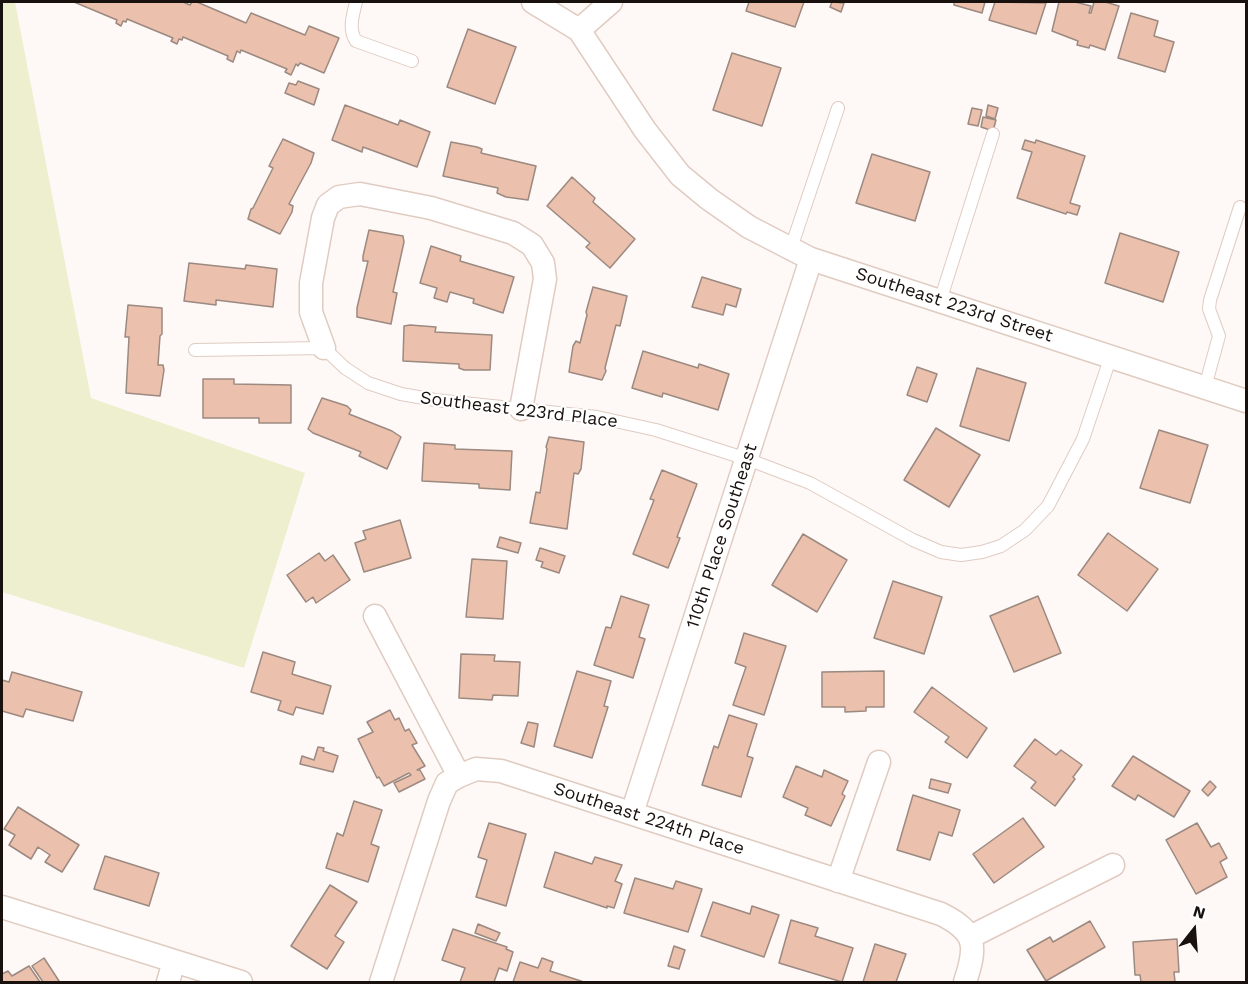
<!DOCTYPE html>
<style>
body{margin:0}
#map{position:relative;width:1248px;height:984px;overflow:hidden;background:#fef9f7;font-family:"Work Sans",sans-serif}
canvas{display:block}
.frame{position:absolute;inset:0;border:3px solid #18110e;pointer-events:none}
.north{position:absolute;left:1164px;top:900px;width:60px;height:60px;-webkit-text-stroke:4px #fff;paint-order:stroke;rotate:17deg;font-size:16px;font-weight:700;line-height:24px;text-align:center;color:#18110e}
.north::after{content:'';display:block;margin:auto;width:21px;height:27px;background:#18110e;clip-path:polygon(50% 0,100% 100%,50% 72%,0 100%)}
</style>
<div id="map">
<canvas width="1248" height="984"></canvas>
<div class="frame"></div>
<div class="north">N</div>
</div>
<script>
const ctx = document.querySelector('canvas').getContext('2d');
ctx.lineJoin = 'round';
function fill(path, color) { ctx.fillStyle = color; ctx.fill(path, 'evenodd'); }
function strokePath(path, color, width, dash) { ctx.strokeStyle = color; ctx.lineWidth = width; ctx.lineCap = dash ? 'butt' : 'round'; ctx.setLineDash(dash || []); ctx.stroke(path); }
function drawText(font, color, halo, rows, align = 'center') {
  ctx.font = font + ' "Work Sans",sans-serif'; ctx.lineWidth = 4.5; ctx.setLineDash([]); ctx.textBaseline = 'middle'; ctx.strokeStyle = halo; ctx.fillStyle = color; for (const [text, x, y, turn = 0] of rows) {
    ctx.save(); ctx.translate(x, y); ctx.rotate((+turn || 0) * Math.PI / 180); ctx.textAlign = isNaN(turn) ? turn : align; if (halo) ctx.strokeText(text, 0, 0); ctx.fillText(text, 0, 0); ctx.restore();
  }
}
fill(new Path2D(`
 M2,2H15L91,398L305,473L244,668L2,592Z`), '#edefce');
const building = new Path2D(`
 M74,2H183L190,5L192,2H197L246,23L251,13L305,35L309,26L339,38L324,73L300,63L298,66L296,64L291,75L285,72L287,69L241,50L240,53L237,51L233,62L227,59L228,56L183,37L182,40L179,39L177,44L171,41L173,38L127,19L126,22L123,21L121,26L116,23L117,20Z
 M749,2H804L795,27L746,11Z
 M832,2L844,3L841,12L830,7Z
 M954,2H985L982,13L954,5Z
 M995,2L1046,3L1036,34L989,20Z
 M1059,2H1075L1091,6L1089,13H1091L1094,2H1105L1119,6L1105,50L1090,45L1089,48L1077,45L1078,41L1052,31Z
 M1131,13L1158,21L1154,36L1174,42L1165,72L1118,58Z
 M468,29L516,47L495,104L447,87Z
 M732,53L781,68L762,126L713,110Z
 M298,81L319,89L314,105L285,93L289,83L296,85Z
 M345,105L398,125L400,120L430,132L417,167L363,147L362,152L332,140Z
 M988,105L998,108L995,119L986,116Z
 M972,108L982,110L978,126L968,124Z
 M983,117L996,120L993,131L981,127Z
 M283,139L314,153L311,163L289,204L293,206L292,212L280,234L248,219L251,209L253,208L273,168L269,166Z
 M1025,140L1035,143L1036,140L1085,156L1070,203L1080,206L1077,215L1067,212L1066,214L1017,198L1032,152L1022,149Z
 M451,142L477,147L482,149L481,153L536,166L528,200L506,197L497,193L498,188L443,176Z
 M872,154L930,172L915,221L856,203Z
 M572,177L595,198L593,202L635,239L610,268L586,247L590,243L547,206Z
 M369,230L403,236L404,242L393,292L397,293L391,324L357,317V308L368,261H363V256Z
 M1120,233L1179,252L1163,302L1105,283Z
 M431,246L461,256L460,261L514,277L503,313L473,303L474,299L450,292L447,302L434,298L437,288L420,283Z
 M189,263L245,269L246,265L277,269L273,307L216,300V305L184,301Z
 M702,277L741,289L736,307L726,304L723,315L692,307Z
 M593,287L627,296L620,326L616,325L605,368L606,371L602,380L569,372L573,346L576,341L580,343L587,315L586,312Z
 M128,305L162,308V334L160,336L158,365H163L164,370L160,396L126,393L129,337H125Z
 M410,325L436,327L435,332L492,335L490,370H464L459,368V364L403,361L404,326Z
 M643,351L698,368L699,364L729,374L718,410L663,393L662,397L632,388Z
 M917,367L937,374L927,402L907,395Z
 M977,368L1026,383L1009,441L960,426Z
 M203,379H234V384L291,385V423H259V418H203Z
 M322,398L347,406L351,410L349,414L392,431L401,437L387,469L359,456L361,452L313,433L308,429Z
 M936,428L980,455L949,507L904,480Z
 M1159,430L1208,445L1190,503L1140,488Z
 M549,437L584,442L581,469L578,474L574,473L567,529L530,523L536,492L540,493L547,449L546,447Z
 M424,443L455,445V449L512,451L510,490L479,488V484L422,481Z
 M662,470L697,484L677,537L680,538L668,568L633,554L654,500L650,499Z
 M400,520L411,558L364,572L355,543L366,539L363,531Z
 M1108,533L1158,569L1127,611L1078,575Z
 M803,534L847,560L817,612L772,585Z
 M500,537L521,543L518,553L497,547Z
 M540,548L565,556L559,573L541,567L543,562L536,560Z
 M319,553L325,561L333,555L350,580L316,603L313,597L306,602L287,575Z
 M472,559L507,561L503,619L466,617Z
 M893,581L942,597L924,654L874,638Z
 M621,596L649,605L639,637L645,639L633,678L594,665L606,627L611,628Z
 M1038,596L1061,653L1014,672L990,616Z
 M744,633L786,646L764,715L733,705L746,667L735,663Z
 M263,652L295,662L292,674L331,686L323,714L296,707L293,715L278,710L281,701L251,692Z
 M461,654L495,655L494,661L520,662L518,696L493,695L492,700L459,698Z
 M577,671L611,681L604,706L608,707L592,758L554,746Z
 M884,671V707H866V711L845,712V707H822V672Z
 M12,672L82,692L73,721L26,709L23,717L2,711V680L9,682Z
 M932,687L987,728L967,758L945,742L949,737L914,712Z
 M390,710L395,720L399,718L405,731L409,729L417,743L412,745L425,766L417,770H420L425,779L399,792L394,783L411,775L409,773L384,786L379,777L377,778L358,739L373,732L367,722Z
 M729,715L757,724L747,756L753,758L741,797L702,785L714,746L718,748Z
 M528,722L538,724L534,747L521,743Z
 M1035,739L1056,755L1061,750L1082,765L1073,777L1075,779L1055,806L1031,788L1036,782L1014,766Z
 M318,747L324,748L323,751L338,756L333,772L300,764L302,756L314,760Z
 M1133,756L1190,791L1174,817L1138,795L1135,800L1112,786Z
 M796,766L822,777L824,770L848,781L842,794L845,796L831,826L805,815L808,808L783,797Z
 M931,779L951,784L948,793L929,788Z
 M1210,781L1216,787L1208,796L1202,790Z
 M913,795L960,810L952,836L939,832L930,860L897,850Z
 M354,801L382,810L371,844L379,847L368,882L326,868L337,833L343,836Z
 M18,807L79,845L62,872L45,862L50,855L38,847L31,859L9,845L15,835L4,829Z
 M1023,818L1044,847L994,883L973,854Z
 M489,823L526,834L506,906L476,897L487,860L478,857Z
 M1197,823L1211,847L1219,843L1227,858L1220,862L1227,877L1196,894L1166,840Z
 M555,852L592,864L595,857L622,865L615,881L622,884L614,908L607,906V908L544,887Z
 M105,856L159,873L149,906L94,889Z
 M635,878L673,889L676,881L702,889L688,932L624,913Z
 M330,885L357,902L335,936L344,942L327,969L291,946Z
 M713,902L750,914L752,906L779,915L764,957L701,936Z
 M791,920L818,928L815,936L853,948L842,982L779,963Z
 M1090,921L1105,947L1046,981L1027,950L1050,937L1053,942Z
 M478,924L500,933L496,941L475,933Z
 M453,929L507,947L506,949L513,952L507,971L499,968L494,982H460L465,968L442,960Z
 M1177,939L1179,972H1174L1175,982H1141L1140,975H1135L1133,942Z
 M875,944L906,954L896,982H863Z
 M674,946L685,950L679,969L668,966Z
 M44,958L59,981L57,982H43L32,966Z
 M542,958L553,962L550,971L584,982H513L520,962L538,968Z
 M29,966L40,982H2V974L8,971L12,976Z`);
fill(building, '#ebc0ac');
strokePath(building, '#9c8980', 1.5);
const service = new Path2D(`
 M356,2C353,15 348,29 356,41L412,61
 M791,248L838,108
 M940,301L993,134
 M195,350L324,348L345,368L368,383L401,394L435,400L597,417L656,430L747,459L810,483L913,540L941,552L961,555L982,552L1001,546L1025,530L1048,506L1083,439L1111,356
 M1205,387L1219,336L1209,309L1210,300L1240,207`);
const minor = new Path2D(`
 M533,2L579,30L645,130L680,175L709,199L749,227L811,259L1246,401
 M579,30L611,2
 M324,348L311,312V283L323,218L328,205L339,197L360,194L431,208L513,233L532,245L543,263L545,279L521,409
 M375,616L459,776
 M632,813L811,259
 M838,881L879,762
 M2,907L241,982
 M970,937L1113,865
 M168,982L174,961
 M381,982L439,801L447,783L459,776L476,769L501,771L941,914C977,932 977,946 965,982`);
strokePath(service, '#e0cbc1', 14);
strokePath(minor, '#e0cbc1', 25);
strokePath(service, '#fff', 12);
strokePath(minor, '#fff', 22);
drawText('18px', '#18110e', '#fff', [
 ["Southeast 223rd Street",954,305,18],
 ["Southeast 223rd Place",519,410,7],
 ["110th Place Southeast",722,536,-72],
 ["Southeast 224th Place",649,819,18]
]);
</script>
